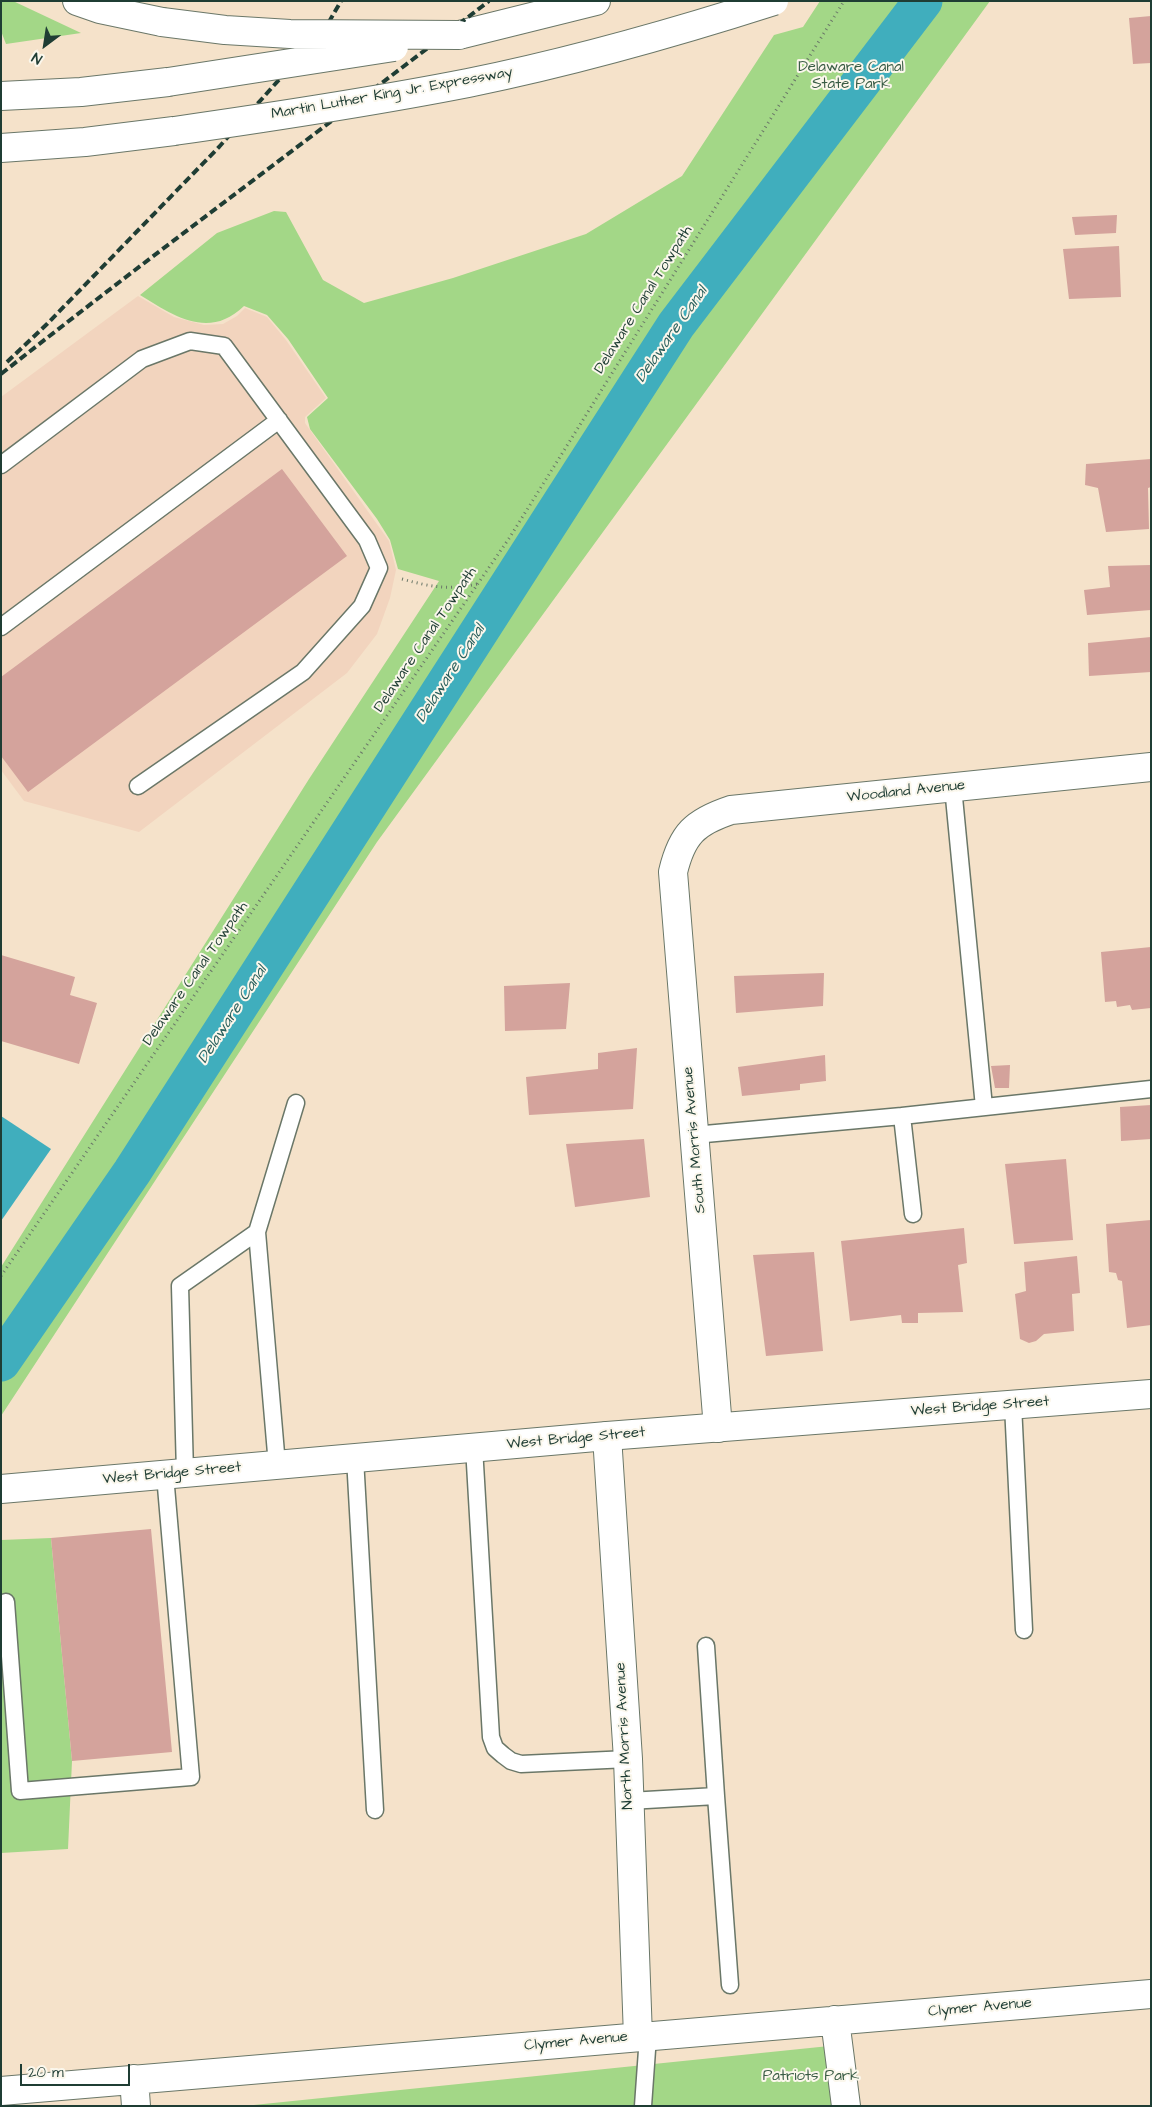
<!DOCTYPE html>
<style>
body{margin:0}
#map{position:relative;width:1152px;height:2107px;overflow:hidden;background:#f5e2ca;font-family:"Architects Daughter",sans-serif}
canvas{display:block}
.frame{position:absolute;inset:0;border:2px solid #1f3d34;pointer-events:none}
.north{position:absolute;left:20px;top:20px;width:50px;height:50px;-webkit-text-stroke:4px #fbf7ec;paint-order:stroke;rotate:211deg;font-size:14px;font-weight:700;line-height:20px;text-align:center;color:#1f3d34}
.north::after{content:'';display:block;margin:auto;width:18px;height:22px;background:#1f3d34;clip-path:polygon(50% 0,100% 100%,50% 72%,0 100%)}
.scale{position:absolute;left:20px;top:2064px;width:110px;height:22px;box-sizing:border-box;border:2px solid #1f3d34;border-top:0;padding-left:6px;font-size:15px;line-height:18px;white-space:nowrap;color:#1f3d34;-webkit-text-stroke:4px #fbf7ec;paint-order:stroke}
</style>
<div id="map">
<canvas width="1152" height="2107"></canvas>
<div class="frame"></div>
<div class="north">N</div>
<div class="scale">20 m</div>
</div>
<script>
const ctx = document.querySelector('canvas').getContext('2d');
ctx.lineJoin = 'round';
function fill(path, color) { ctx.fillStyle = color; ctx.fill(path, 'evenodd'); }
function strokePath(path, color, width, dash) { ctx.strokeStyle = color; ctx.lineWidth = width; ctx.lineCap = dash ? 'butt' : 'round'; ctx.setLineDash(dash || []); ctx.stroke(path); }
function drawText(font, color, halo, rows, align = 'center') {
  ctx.font = font + ' "Architects Daughter",sans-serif'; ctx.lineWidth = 4; ctx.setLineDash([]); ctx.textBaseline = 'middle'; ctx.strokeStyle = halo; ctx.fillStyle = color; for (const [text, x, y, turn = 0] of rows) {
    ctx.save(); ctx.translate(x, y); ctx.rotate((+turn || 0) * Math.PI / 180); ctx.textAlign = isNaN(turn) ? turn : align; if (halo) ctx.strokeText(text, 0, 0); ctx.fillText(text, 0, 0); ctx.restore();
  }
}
fill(new Path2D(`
 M138,296L174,317L204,325L223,324L237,316L245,308L267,317L286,340L326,398L305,417V423L389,541L396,570L390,598L377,634L347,673L139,832L24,801L1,770V397Z`), '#f2d4be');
fill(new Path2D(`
 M1,1H13L81,33L6,44L1,31Z
 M820,1H990L377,842L1,1416V1267L309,779L439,581L398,569L390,540L377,519L310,429L307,417L328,398L288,339L267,315L244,306C209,340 174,316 140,295L217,233L274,211L286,212L323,280L364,303L453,278L586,234L682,176L774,35L803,27Z
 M51,1538L72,1761L68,1849L1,1853V1540Z
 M839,2045L843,2106H244Z`), '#a3d787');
fill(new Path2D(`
 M1,1116L51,1149L1,1221Z`), '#40aebd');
strokePath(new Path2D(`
 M1,1362L132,1172L676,325L923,1`), '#40aebd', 39);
fill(new Path2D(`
 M1151,16V63L1133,64L1129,18Z
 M1117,215L1116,233L1075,235L1072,217Z
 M1119,246L1121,297L1069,299L1063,249Z
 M1151,459V487L1148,488L1149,529L1106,532L1098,488L1085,485L1086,464Z
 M282,469L347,556L28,792L1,756V677Z
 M1151,565V610L1087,615L1084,590L1110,587L1108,566Z
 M1151,637V672L1089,676L1088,643Z
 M1151,947V1008L1132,1010L1130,1005L1117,1007L1116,1001L1105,1002L1101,952Z
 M1,955L75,977L70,995L97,1003L79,1064L1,1041Z
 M824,973L823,1006L736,1013L734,976Z
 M570,983L566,1029L505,1031L504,986Z
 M637,1048L633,1109L529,1115L526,1077L598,1069V1053Z
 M825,1055L826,1081L800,1084V1090L742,1096L738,1067Z
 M1010,1065L1009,1088H995L991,1066Z
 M1151,1105V1139L1121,1141L1120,1107Z
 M644,1139L650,1197L575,1207L566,1144Z
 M1066,1159L1073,1240L1014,1244L1005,1164Z
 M1151,1220V1325L1127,1328L1122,1281L1118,1280L1116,1273L1109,1272L1106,1224Z
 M964,1228L967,1263L958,1265L963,1312L918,1313V1323H902L901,1315L850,1321L841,1241Z
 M814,1252L823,1351L766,1356L753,1255Z
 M1077,1256L1080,1293L1072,1294L1074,1331L1044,1334L1036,1341L1029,1343L1020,1339L1015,1294L1026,1291L1024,1262Z
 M151,1529L172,1752L72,1761L51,1538Z`), '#d4a39c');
const lane = new Path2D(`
 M1,465L142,359L190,341L224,346L367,540L379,568L362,606L303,672L138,786
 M1,627L279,420
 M953,787L984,1107
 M902,1116L913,1214
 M694,1135L902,1116L1151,1089
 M1013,1405L1024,1630
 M474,1447L491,1737L495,1748L503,1755L511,1761L521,1764L628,1759
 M355,1458L375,1810
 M277,1465L257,1232L296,1103
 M185,1473L180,1286L257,1232
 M6,1602L20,1791L191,1777L165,1475
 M716,1796L730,1985
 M629,1801L716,1796L706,1646
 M643,2106L648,2036`);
const street = new Path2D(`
 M718,1428L673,872C682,834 695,822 731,810L1151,767
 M607,1436L628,1759L638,2037
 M835,2020L846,2106
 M134,2079L136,2106
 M1,2091L1151,1994`);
const primary = new Path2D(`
 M1,1489L607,1436L1151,1394`);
const highway = new Path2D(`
 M77,1L100,9L162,22
 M459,35L596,1
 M1,96L81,92L168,82
 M1,148L85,142L174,131`);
strokePath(lane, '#6a7768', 19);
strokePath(street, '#6a7768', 30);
strokePath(primary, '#6a7768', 30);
strokePath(highway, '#6a7768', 30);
strokePath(new Path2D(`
 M402,579C431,587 448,590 477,584
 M1,1276L510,537L844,1`), '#6a7768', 3, [1, 4]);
strokePath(lane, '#fff', 16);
strokePath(street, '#fff', 28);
strokePath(primary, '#fff', 28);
strokePath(highway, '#fff', 28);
strokePath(new Path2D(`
 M7,362L47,324L219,147L326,27L341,1
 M1,374C162,247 327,126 489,1`), '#1f3d34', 4, [8, 4]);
const highwayBridge = new Path2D(`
 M162,22L225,30L290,34L459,35
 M168,82L394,47
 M174,131C272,117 371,102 468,83C572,62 674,33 774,1`);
strokePath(highwayBridge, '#6a7768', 30, []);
strokePath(highwayBridge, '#fff', 28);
drawText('15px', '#395c45', '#fbf7ec', [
 ["Delaware Canal",851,68],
 ["State Park",851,85],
 ["Patriots Park",811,2077]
]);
drawText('15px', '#1f3d34', '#fbf7ec', [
 ["Martin Luther King Jr. Expressway",392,94,-10],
 ["Delaware Canal Towpath",644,300,-58],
 ["Delaware Canal Towpath",426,640,-56],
 ["Woodland Avenue",906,792,-6],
 ["Delaware Canal Towpath",196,974,-55],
 ["South Morris Avenue",695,1140,-95],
 ["West Bridge Street",980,1407,-4],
 ["West Bridge Street",576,1439,-5],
 ["West Bridge Street",172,1474,-5],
 ["North Morris Avenue",625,1736,-93],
 ["Clymer Avenue",980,2008,-5],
 ["Clymer Avenue",576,2042,-5]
]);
drawText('italic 16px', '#295f5d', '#fbf7ec', [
 ["Delaware Canal",672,335,-55],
 ["Delaware Canal",451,674,-57],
 ["Delaware Canal",233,1015,-57]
]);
</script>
